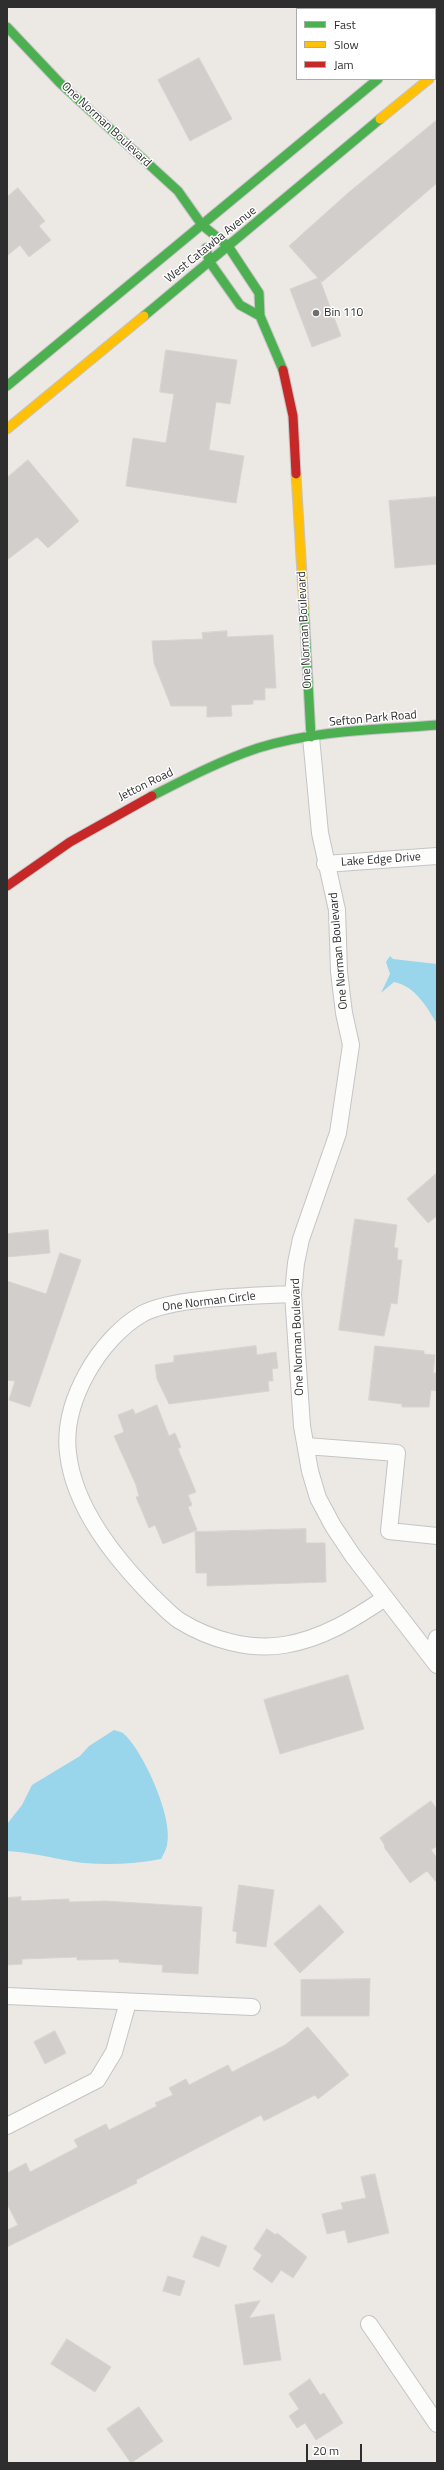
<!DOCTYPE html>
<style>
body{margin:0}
#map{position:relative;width:444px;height:2470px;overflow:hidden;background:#ece8e4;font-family:"Titillium Web",sans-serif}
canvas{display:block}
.frame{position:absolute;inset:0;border:8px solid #2e2e2e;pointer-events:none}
.legend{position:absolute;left:296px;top:8px;width:140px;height:72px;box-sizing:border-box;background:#fff;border:1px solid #ababab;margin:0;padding:5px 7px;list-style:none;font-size:12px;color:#2e2e2e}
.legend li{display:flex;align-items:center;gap:8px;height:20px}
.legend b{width:20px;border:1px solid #ababab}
.scale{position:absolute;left:306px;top:2444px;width:56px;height:18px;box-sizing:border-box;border:2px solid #2e2e2e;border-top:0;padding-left:5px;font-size:12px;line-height:14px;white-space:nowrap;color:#2e2e2e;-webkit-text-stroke:3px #fff;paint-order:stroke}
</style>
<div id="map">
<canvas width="444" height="2470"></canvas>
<div class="frame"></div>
<ul class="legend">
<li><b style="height:5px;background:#4caf50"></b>Fast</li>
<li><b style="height:5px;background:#ffc107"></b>Slow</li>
<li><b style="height:5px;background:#c62828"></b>Jam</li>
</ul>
<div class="scale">20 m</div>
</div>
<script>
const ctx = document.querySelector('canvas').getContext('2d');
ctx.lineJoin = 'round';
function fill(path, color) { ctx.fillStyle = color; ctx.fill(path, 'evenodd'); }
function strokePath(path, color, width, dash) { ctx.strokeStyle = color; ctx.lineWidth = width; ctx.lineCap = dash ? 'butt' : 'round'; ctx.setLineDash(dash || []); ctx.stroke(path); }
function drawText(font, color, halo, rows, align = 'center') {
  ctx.font = font + ' "Titillium Web",sans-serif'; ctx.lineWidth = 3; ctx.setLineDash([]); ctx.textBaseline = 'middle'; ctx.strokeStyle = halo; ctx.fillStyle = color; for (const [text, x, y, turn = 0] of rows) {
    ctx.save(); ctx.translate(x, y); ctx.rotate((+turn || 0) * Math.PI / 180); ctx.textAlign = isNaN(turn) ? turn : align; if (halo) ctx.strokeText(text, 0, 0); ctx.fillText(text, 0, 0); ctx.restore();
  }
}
fill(new Path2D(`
 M390,956L393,959L437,964V1024C427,1007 415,986 394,982L381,993L390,974L386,962Z
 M114,1730C117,1731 123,1732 125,1735C144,1753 174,1819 167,1845C166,1850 163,1855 161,1859C136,1864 109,1865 84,1863C58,1860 33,1852 7,1851V1824L22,1805L32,1785L80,1756L89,1746Z`), '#99d6ec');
const building = new Path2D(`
 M199,58L232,119L190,141L158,80Z
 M437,120V183L322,282L320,280L341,336L312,347L290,289L318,278L289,246L348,193Z
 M18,188L45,221L39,226L51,240L29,257L20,245L7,256V197Z
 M166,350L237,360L230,404L216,402L209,450L244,456L236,503L126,486L133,438L166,443L174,394L160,392Z
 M28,460L79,521L48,548L37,537L7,560V478Z
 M437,497V564L395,568L389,501Z
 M227,631V637L273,635L276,688H265V700H253V704L231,705L232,716L207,717V706H171L154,663L152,641L203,639L202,633Z
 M437,1173V1216L428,1223L407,1199Z
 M355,1219L397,1225L394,1248H398L397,1260H402L397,1304L391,1303L384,1336L339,1330Z
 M48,1230L50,1253L7,1257V1234Z
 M60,1253L81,1260L30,1407L9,1400L15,1381L7,1380V1281L46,1294Z
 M256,1346L257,1355L276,1352L278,1368L272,1369L273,1381H268L269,1391L169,1404L157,1379L155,1365L174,1362V1356Z
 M375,1346L424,1351V1354L435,1355L433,1373H437V1391L431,1390L429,1407H402V1404L369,1400Z
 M157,1405L169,1436L175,1433L181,1447L178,1449L196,1492L188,1495L192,1505L188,1507L197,1530L163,1544L155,1525L149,1528L136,1497L139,1496L136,1485L114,1436L124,1432L118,1415L133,1409L135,1414Z
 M306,1529V1543H325L326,1582L207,1586V1573H196L195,1532Z
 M348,1675L364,1729L280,1754L264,1700Z
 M431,1801L437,1809V1846L431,1850L437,1858V1883L427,1871L410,1883L384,1847L385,1846L380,1838Z
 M239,1885L274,1890L266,1947L236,1943L237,1932L233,1931Z
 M21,1897V1901L69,1899V1902L105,1901L202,1907L198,1974L162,1972L163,1965L119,1962V1959L77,1960V1957L22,1959V1964L7,1965V1898Z
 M320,1905L344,1932L300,1973L274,1944Z
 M370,1979L369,2016H301V1980Z
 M308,2027L349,2075L318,2099L315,2095L264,2121L261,2115L136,2180L137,2183L7,2247V2230L18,2225L7,2204V2173L26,2163L30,2172L78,2147L74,2140L106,2124L109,2130L157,2106L155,2103L173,2095L169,2088L186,2079L189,2085L228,2065L232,2072L285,2045Z
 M55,2031L66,2053L45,2064L34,2042Z
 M375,2174L389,2233L348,2243L345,2230L327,2234L322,2214L343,2209L341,2203L366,2198L361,2177Z
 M267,2229L276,2235L277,2233L307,2257L293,2278L281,2270L272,2283L253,2269L262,2255L254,2249Z
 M202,2236L227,2246L219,2267L193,2257Z
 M168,2276L185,2281L180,2296L163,2291Z
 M260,2301L249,2318L274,2314L281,2360L244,2365L235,2305Z
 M67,2339L111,2367L95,2392L51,2364Z
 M310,2379L320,2395L324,2393L343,2423L316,2440L305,2423L297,2428L289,2416L299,2409L289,2394Z
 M139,2407L163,2441L131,2463L107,2429Z`);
fill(building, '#d1cecb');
strokePath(building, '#d7d4d0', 1);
const street = new Path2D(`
 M311,737L320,833L337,910L339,972L344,1013L351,1045L338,1133L301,1239L296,1263L293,1294L302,1426L310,1471L318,1498L333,1526L353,1556L437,1665
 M325,864L437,856
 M293,1294C257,1296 172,1297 142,1314C99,1339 62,1402 68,1453C74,1508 115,1558 152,1596C161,1604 170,1615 180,1621C209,1639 250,1651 284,1645C322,1639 354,1619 385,1598
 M306,1446L397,1453L389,1531L437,1536
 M432,1656L437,1638
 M7,1996L252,2007
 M7,2126L97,2080L114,2052L128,2002
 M369,2324L437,2424`);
const fast = new Path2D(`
 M7,27L60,83L178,191L202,225L228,246L259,293L260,316L283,370
 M435,32L437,30
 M206,248L209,261L240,305L260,316
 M144,316L380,119
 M7,386L378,79
 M304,608L311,737
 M152,796C187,778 222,760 258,748C316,730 377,730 437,725`);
const slow = new Path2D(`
 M380,119L429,79
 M7,429L144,316
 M296,474L304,608`);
const jam = new Path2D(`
 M283,370L293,416L296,474
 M7,886L70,842L152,796`);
strokePath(street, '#c5c4c5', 18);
strokePath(fast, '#c5c4c5', 11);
strokePath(slow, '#c5c4c5', 11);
strokePath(jam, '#c5c4c5', 11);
strokePath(street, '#fcfcfb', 16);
strokePath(fast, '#4caf50', 9);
strokePath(slow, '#ffc107', 9);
strokePath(jam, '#c62828', 9);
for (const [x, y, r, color] of [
 [316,313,4,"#706f6e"]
]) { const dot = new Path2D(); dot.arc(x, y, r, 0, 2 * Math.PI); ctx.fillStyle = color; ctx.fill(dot); strokePath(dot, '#fff', 1.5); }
drawText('12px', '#2e2e2e', '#fff', [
 ["One Norman Boulevard",106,125,43],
 ["West Catawba Avenue",211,245,-39],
 ["One Norman Boulevard",305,630,-93],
 ["Sefton Park Road",373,719,-5],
 ["Jetton Road",146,785,-26],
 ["Lake Edge Drive",381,860,-4],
 ["One Norman Boulevard",339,951,-95],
 ["One Norman Circle",209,1302,-7],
 ["One Norman Boulevard",298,1337,-92]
]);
drawText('12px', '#2e2e2e', '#fff', [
 ["Bin 110",324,313]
], 'left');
</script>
